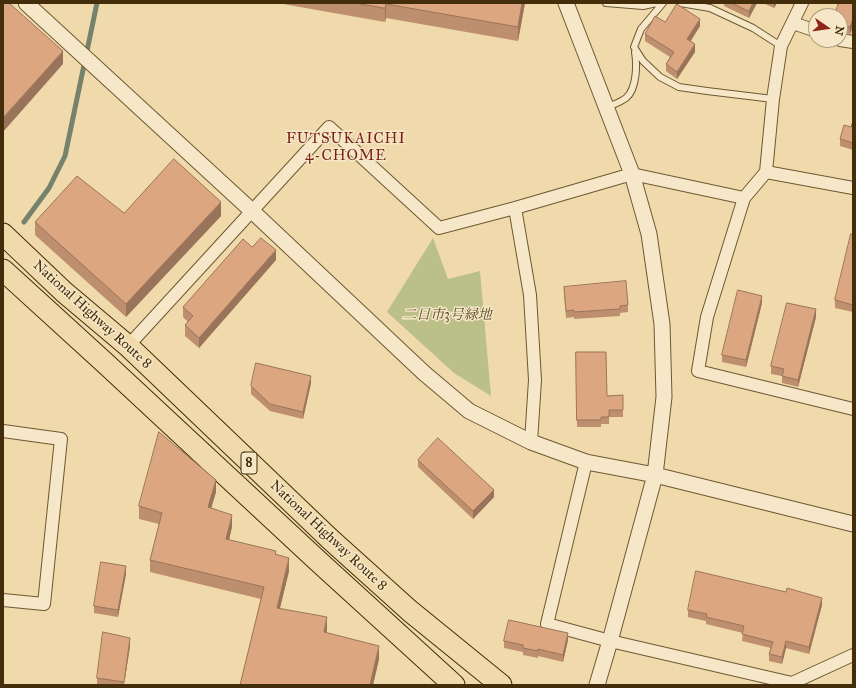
<!DOCTYPE html>
<meta charset="utf-8">
<style>
body{margin:0}
#map{position:relative;width:856px;height:688px;overflow:hidden;background:#f0daab;font-family:"IM FELL Great Primer",serif}
canvas{display:block}
.frame{position:absolute;inset:0;border:4px solid #432d0a;pointer-events:none}
.north{position:absolute;left:808px;top:8px;width:40px;height:40px;box-sizing:border-box;background:#f5e7c8;border:1px solid #ae9d7c;border-radius:50%;rotate:103deg;font-size:11px;font-weight:700;line-height:16px;text-align:center;color:#432d0a}
.north::after{content:'';display:block;margin:auto;width:14px;height:18px;background:#8f2418;clip-path:polygon(50% 0,100% 100%,50% 72%,0 100%)}
</style>
<div id="map">
<canvas width="856" height="688"></canvas>
<div class="frame"></div>
<div class="north">N</div>
</div>
<script>
const ctx = document.querySelector('canvas').getContext('2d');
ctx.lineJoin = 'round';
function fill(path, color) { ctx.fillStyle = color; ctx.fill(path, 'evenodd'); }
function strokePath(path, color, width, dash) { ctx.strokeStyle = color; ctx.lineWidth = width; ctx.lineCap = dash ? 'butt' : 'round'; ctx.setLineDash(dash || []); ctx.stroke(path); }
function drawText(font, color, halo, rows, align = 'center') {
  ctx.font = font + ' "IM FELL Great Primer","Noto Serif JP",serif'; ctx.lineWidth = 3; ctx.setLineDash([]); ctx.textBaseline = 'middle'; ctx.strokeStyle = halo; ctx.fillStyle = color; for (const [text, x, y, turn = 0] of rows) {
    ctx.save(); ctx.translate(x, y); ctx.rotate((+turn || 0) * Math.PI / 180); ctx.textAlign = isNaN(turn) ? turn : align; if (halo) ctx.strokeText(text, 0, 0); ctx.fillText(text, 0, 0); ctx.restore();
  }
}
fill(new Path2D(`
 M433,238L448,279L480,271L491,396L454,373L387,312Z`), '#bbbf88');
strokePath(new Path2D(`
 M24,222L49,188L65,156L97,3`), '#77826c', 5);
const service = new Path2D(`
 M606,3L643,6L657,3
 M663,3L641,29L634,47L643,61L660,77L679,87L707,91L773,99
 M680,3L710,8L753,28L781,46
 M606,108C612,105 621,102 626,98C637,89 637,64 635,52`);
const minor = new Path2D(`
 M802,3L781,46L773,99L766,172L744,198L707,317L698,371L853,409
 M793,23L816,31
 M840,40L853,42
 M766,172L853,188
 M515,208L530,295L535,380L531,442
 M128,346L329,127L439,228L515,208L632,174L744,198
 M3,431L61,439L44,604L3,600
 M586,462L547,624L610,641L792,683L853,655`);
const tertiary = new Path2D(`
 M26,3L252,211L424,373L469,411L531,442L586,462L655,475L853,524
 M566,3L632,174L649,234L662,324L664,397L655,475L610,641L597,685`);
const trunk = new Path2D(`
 M3,234L64,292L128,346L330,539L410,611L501,685
 M3,270L105,363L318,561L454,685`);
strokePath(service, '#6e5832', 8);
strokePath(minor, '#6e5832', 14);
strokePath(tertiary, '#6e5832', 17);
strokePath(trunk, '#432d0a', 23);
strokePath(service, '#f5e7c8', 6);
strokePath(minor, '#f5e7c8', 12);
strokePath(tertiary, '#f5e7c8', 15);
strokePath(trunk, '#f0daab', 21);
fill(new Path2D(`
 M277,3H525L518,41L386,18L385,22Z
 M724,3H757L749,18L724,6Z
 M763,3H777L774,8Z
 M834,3H853V27L850,34L840,31V16L838,5Z
 M665,22L700,26L691,41L695,52L677,79L666,71V64L670,57L645,41V34Z
 M853,124V150L840,146V139L851,127Z
 M124,213L221,216L126,317L35,235V222Z
 M853,234V312L835,308V300Z
 M252,247L276,260L199,348L185,336V325L188,322L183,317V307Z
 M564,287L628,305V312L620,313V316L574,319V317L566,318L564,294Z
 M762,303L746,367L722,362V355Z
 M816,317L798,387L782,383V376L771,374V366Z
 M576,352L607,396L623,395V417H609V424H601V427H577Z
 M311,383L303,419L270,411L251,394V386Z
 M418,460L494,497L473,519L418,467Z
 M216,492L211,508L232,527L229,540L276,554L289,571L280,608L327,629V633L379,659L373,685H240L261,599L150,572V560L159,524L139,519V506Z
 M126,574L118,617L94,613V606Z
 M822,605L809,654L786,648L782,664L769,661V654L771,648L742,641L743,633L706,624V621L688,617V610Z
 M568,640L563,662L538,656V658L523,655V652L504,648V641Z
 M130,646L124,685H97V678Z`), '#bd8f6e');
fill(new Path2D(`
 M522,3H525L518,41V27Z
 M753,3H757L749,18V11Z
 M774,3H777L774,8Z
 M386,4V18L385,22V8Z
 M700,19V26L687,46V39Z
 M853,19V27L850,34V27Z
 M695,44V52L677,79V72Z
 M63,51V64L3,132V118Z
 M221,202V216L126,317V304Z
 M276,250V260L199,348V338Z
 M762,296V303L746,367V360Z
 M816,309V317L798,387V380Z
 M311,376V383L303,419V412Z
 M216,480V492L208,519V507Z
 M494,490V497L473,519V511Z
 M232,515V527L226,552V539Z
 M289,558V571L277,620V608Z
 M126,566V574L118,617V610Z
 M822,598V605L809,654V647Z
 M327,617V629L324,645V632Z
 M568,633V640L563,662V655Z
 M130,638V646L124,685Z
 M786,641V648L782,664V657Z
 M379,646V659L373,685H370Z`), '#9a745a');
const building = new Path2D(`
 M3,3H9L63,51L3,118Z
 M355,3H522L518,27L386,4L385,8Z
 M732,3H753L749,11Z
 M839,3H853V19L850,27L840,24V16H834Z
 M677,4L700,19L687,39L695,44L677,72L666,64L674,52L645,34L655,16L665,22Z
 M852,124H853V143L840,139L844,125L851,127Z
 M174,159L221,202L126,304L35,222L77,176L124,213Z
 M851,234H853V305L835,300Z
 M261,238L276,250L199,338L185,325L193,316L183,307L243,239L252,247Z
 M626,281L628,305L620,306V309L574,312V310L566,311L564,287Z
 M738,290L762,296L746,360L722,355Z
 M787,303L816,309L798,380L782,376L784,369L771,366Z
 M576,352H606L607,396L623,395V410H609V417H601V420H577Z
 M256,363L311,376L303,412L270,404L251,386Z
 M159,432L216,480L208,507L232,515L226,539L276,551L275,554L289,558L277,608L327,617L324,632L379,646L370,685H240L264,587L150,560L162,513L139,506Z
 M438,438L494,490L473,511L418,460Z
 M101,562L126,566L118,610L94,606Z
 M696,571L786,592L787,588L822,598L809,647L786,641L782,657L769,654L773,642L742,634L744,626L706,617L707,614L688,610Z
 M509,620L568,633L563,655L538,649V651L523,648V645L504,641Z
 M103,632L130,638L124,682L97,678Z`);
fill(building, '#dca680');
strokePath(building, '#9a745a', 1);
for (const [x, y, w] of [
 [249,463,16]
]) { const box = new Path2D(); box.roundRect(x - w / 2, y - 11, w, 22, 3); ctx.fillStyle = '#f5e7c8'; ctx.fill(box); strokePath(box, '#432d0a', 1); }
drawText('bold 13px', '#432d0a', null, [
 ["8",249,463]
]);
drawText('14px', '#432d0a', '#f5e7c8', [
 ["National Highway Route 8",92,315,42],
 ["National Highway Route 8",328,536,43]
]);
drawText('italic 14px', '#5b4a23', '#f5e7c8', [
 ["二日市3号緑地",447,316]
]);
ctx.letterSpacing = '1px';
drawText('15px', '#7a1f14', '#f5e7c8', [
 ["FUTSUKAICHI",346,139],
 ["4-CHOME",346,156]
]);
ctx.letterSpacing = '0px';
</script>
